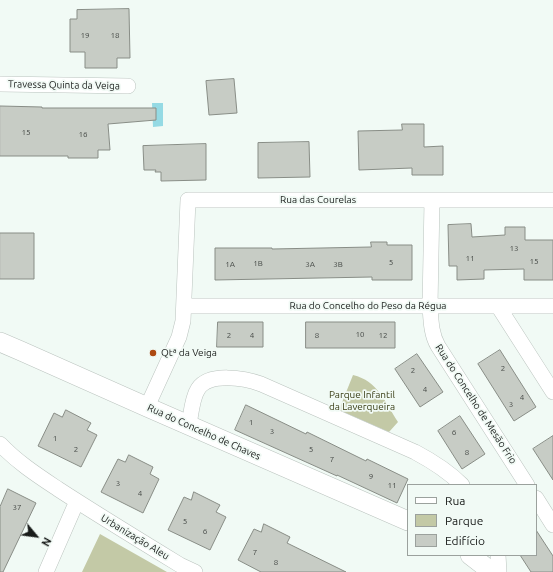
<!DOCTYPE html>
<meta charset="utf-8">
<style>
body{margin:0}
#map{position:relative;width:553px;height:572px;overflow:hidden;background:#f1faf5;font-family:Ubuntu,sans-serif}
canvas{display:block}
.legend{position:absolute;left:407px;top:484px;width:130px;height:72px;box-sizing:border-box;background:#f1faf5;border:1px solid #9ba19d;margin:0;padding:5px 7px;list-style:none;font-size:12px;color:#191c1a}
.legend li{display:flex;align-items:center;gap:8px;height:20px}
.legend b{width:20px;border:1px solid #9ba19d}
.north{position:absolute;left:16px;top:516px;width:40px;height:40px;-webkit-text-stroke:3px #f1faf5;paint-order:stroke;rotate:119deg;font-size:11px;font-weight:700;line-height:16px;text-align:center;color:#191c1a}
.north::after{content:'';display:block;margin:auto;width:14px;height:18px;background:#191c1a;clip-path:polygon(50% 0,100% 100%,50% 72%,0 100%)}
</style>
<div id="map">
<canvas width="553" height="572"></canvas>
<ul class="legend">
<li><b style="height:5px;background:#fff"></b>Rua</li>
<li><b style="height:11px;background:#c3c9a6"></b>Parque</li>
<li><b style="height:11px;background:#c7ccc5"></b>Edifício</li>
</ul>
<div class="north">N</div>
</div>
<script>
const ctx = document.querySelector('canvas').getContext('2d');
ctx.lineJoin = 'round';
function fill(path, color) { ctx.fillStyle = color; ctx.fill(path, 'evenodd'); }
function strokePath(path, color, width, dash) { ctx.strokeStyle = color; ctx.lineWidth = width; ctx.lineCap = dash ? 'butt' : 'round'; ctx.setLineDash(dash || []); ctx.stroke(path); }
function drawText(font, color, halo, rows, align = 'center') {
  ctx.font = font + ' Ubuntu,sans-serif'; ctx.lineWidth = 3.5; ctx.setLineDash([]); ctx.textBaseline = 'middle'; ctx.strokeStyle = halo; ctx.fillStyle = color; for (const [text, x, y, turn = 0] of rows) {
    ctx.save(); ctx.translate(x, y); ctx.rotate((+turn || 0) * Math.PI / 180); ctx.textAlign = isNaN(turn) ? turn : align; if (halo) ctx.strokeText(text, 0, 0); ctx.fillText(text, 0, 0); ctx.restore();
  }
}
fill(new Path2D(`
 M353,375C378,381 385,402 398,422L389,432L339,410Z
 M100,534L167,572H82Z`), '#c3c9a6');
fill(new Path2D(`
 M152,103H163V126L153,127Z`), '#95dae4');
const building = new Path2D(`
 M129,9L130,58H117V68H85V52H70V19H77V10Z
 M234,79L237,113L209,115L206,81Z
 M0,106L42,107V108H156V120L108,124L110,150H98V158H68V156H0Z
 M402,124H424V147L443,146V175H412V168L359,170L358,131L402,130Z
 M309,142L310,177L258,178V143Z
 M206,144V180L161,181V172H155L156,170H144L143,146Z
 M471,224L472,237L505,235V227H525V240H553V280H524V269L484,270V279L457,280V266H449L448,225Z
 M0,233H34V279H0Z
 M371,242H387V245H412V280H372V277L215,280V248H272V249L371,247Z
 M218,322H263V347H217Z
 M306,322H395V348H306Z
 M500,350L536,407L514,421L478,364Z
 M417,354L443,392L420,407L395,369Z
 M246,405L306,434L307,432L366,461L367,459L408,479L397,503L337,475V476L235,430Z
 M66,410L91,423L87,430L97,435L81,467L38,446L54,413L62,417Z
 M460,416L485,454L462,469L438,431Z
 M553,436V480L533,449Z
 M129,455L153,467L150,474L159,479L143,513L101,492L118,459L125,462Z
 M8,489L36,503L3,572H0V507Z
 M194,492L220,505L216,512L226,517L210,550L168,530L184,497L191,500Z
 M264,524L290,537L287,543L346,572H261L238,560L254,529L261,532Z
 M536,530L553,556V572H531L520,555H536Z`);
fill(building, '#c7ccc5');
strokePath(building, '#888d86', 1);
const minor = new Path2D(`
 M0,84L128,86
 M432,201L430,306C431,320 431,334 438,346L527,485
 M184,306H553
 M498,306L553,392
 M147,407L179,337L183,321L188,200H553
 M189,425C191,414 192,398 198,389C209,372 245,378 261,384L415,452C432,461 448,471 462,485
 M0,444C17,462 37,475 58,489C98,515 139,540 180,565L195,572
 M536,498L553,525
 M498,555L499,572
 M46,572L77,501`);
const tertiary = new Path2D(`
 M0,342L21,351L147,407L408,521
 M470,555L492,572`);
strokePath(minor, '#bac3be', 16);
strokePath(tertiary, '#bac3be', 20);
strokePath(minor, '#fff', 15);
strokePath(tertiary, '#fff', 19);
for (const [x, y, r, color] of [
 [153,353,4,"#ad4a11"]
]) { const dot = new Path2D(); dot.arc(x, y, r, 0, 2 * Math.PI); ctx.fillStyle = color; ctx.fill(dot); strokePath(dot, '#f1faf5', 1.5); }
drawText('8px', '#444845', null, [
 ["19",85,35],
 ["18",115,35],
 ["15",26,132],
 ["16",83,134],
 ["13",514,248],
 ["11",470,258],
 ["15",534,261],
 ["5",391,262],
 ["1B",258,263],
 ["1A",230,264],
 ["3A",310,264],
 ["3B",338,264],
 ["10",360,334],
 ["2",229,335],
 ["4",252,335],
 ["8",317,335],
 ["12",383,335],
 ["2",503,368],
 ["2",413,370],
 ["4",425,389],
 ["4",522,397],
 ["3",511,404],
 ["1",251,422],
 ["3",272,431],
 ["6",454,432],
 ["1",55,438],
 ["2",76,449],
 ["5",311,449],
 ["8",467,452],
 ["7",332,459],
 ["9",371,476],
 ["3",118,483],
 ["11",392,485],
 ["4",140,493],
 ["37",17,507],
 ["5",185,521],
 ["6",205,531],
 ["7",255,552],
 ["8",276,562]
]);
drawText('10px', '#191c1a', '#f1faf5', [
 ["Travessa Quinta da Veiga",64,85,1],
 ["Rua das Courelas",318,200],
 ["Rua do Concelho do Peso da Régua",368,306],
 ["Rua do Concelho de Mesão Frio",476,404,57],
 ["Rua do Concelho de Chaves",204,432,24],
 ["Urbanização Aleu",135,537,31]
]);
drawText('10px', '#191c1a', '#f1faf5', [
 ["Qtª da Veiga",161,353]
], 'left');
drawText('10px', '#383c14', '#f1faf5', [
 ["Parque Infantil",362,395],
 ["da Laverqueira",362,407]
]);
</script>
